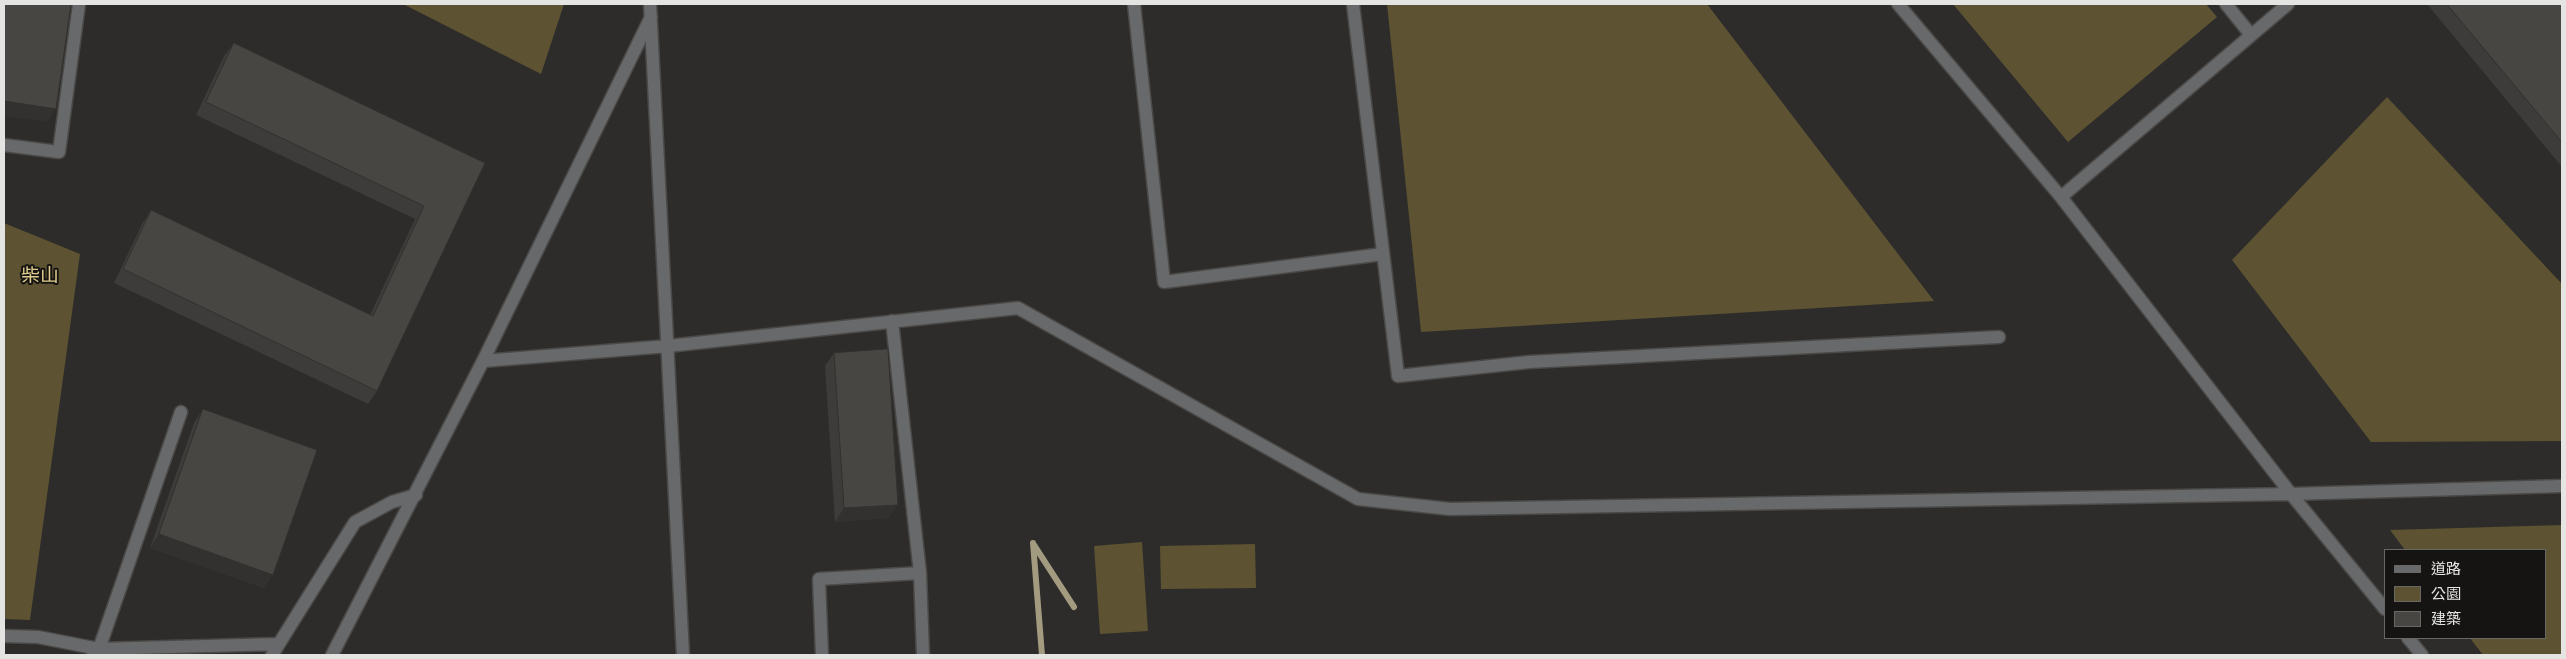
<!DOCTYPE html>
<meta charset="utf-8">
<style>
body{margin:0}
#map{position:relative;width:2566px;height:659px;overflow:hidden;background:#2d2c2a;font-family:"Titillium Web","Noto Sans TC",sans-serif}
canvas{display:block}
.frame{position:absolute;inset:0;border:5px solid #e4e4e2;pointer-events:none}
.legend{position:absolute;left:2384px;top:549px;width:162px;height:90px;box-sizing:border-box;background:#151413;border:1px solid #686766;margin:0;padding:6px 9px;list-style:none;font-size:15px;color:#e4e4e2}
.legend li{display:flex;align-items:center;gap:10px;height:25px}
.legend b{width:25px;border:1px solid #686766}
</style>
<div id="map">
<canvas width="2566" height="659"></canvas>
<div class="frame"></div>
<ul class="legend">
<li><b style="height:6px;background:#68696a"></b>道路</li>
<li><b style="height:14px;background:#5d5332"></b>公園</li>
<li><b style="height:14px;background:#474643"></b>建築</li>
</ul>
</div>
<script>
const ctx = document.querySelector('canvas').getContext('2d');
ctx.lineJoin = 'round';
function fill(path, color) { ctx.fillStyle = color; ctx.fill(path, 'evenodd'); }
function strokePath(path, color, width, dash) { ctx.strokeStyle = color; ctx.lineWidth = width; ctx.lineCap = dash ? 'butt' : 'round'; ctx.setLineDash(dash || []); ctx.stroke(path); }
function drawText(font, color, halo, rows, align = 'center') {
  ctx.font = font + ' "Titillium Web","Noto Sans TC",sans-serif'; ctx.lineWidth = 4; ctx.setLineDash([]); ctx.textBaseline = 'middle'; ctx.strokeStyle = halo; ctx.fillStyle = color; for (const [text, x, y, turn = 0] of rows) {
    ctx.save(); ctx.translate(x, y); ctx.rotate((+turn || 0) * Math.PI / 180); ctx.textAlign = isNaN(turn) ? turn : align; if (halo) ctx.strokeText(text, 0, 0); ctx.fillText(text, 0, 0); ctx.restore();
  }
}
fill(new Path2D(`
 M403,4H564L541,74Z
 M1387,4H1707L1934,301L1421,332Z
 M1953,4H2206L2217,17L2068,142Z
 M2387,97L2562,284V441L2371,442L2232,260Z
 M4,223L80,254L30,620L4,619Z
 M2562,525V655H2483L2470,638H2545V550H2405L2390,530Z
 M1142,542L1148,631L1100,634L1094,546Z
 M1255,544L1256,588L1161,589L1160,546Z`), '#5d5332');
strokePath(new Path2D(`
 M1033,543L1042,655
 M1034,545L1074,607`), '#a39b80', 6);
const minor = new Path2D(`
 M650,4L683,655
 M1134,4L1164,282L1383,254
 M1353,4L1398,376L1529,362L1999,337
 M1898,4L2061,197L2291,494L2385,609
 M2226,4L2251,35
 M4,145L59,152L79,4
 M2061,197L2288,4
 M892,321L920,573L923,655
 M483,361L668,346L1018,308L1358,499L1450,509L2291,494L2562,486
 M4,636L38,637L99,649L181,412
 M2408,638L2422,655
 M93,654L99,649L278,644
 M272,655L355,522L392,502L416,495
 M332,655L483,361L651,17
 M822,655L819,579L920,573`);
strokePath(minor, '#4a4947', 15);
strokePath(minor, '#68696a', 12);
fill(new Path2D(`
 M2427,4H2562V167Z
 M234,43L485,163L377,391L368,404L114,283L142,224L151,210L370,315L415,219L196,115L224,56Z
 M834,353L889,518L835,522L825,366Z
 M203,409L264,588L150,548L194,423Z`), '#3d3c3a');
fill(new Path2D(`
 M4,101L56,109L47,122L4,116Z
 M898,505L889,518L835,522L844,508Z
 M159,534L273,575L264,588L150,548Z`), '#32312f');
const building = new Path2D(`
 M4,4H71L56,109L4,101Z
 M2447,4H2562V142Z
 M234,43L485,163L377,391L123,269L151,210L373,316L424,206L206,102Z
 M888,349L898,505L844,508L834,353Z
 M203,409L317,450L273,575L159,534Z`);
fill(building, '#474643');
strokePath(building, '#32312f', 1);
drawText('19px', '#e0cc8c', '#151413', [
 ["柴山",40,277]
]);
</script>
